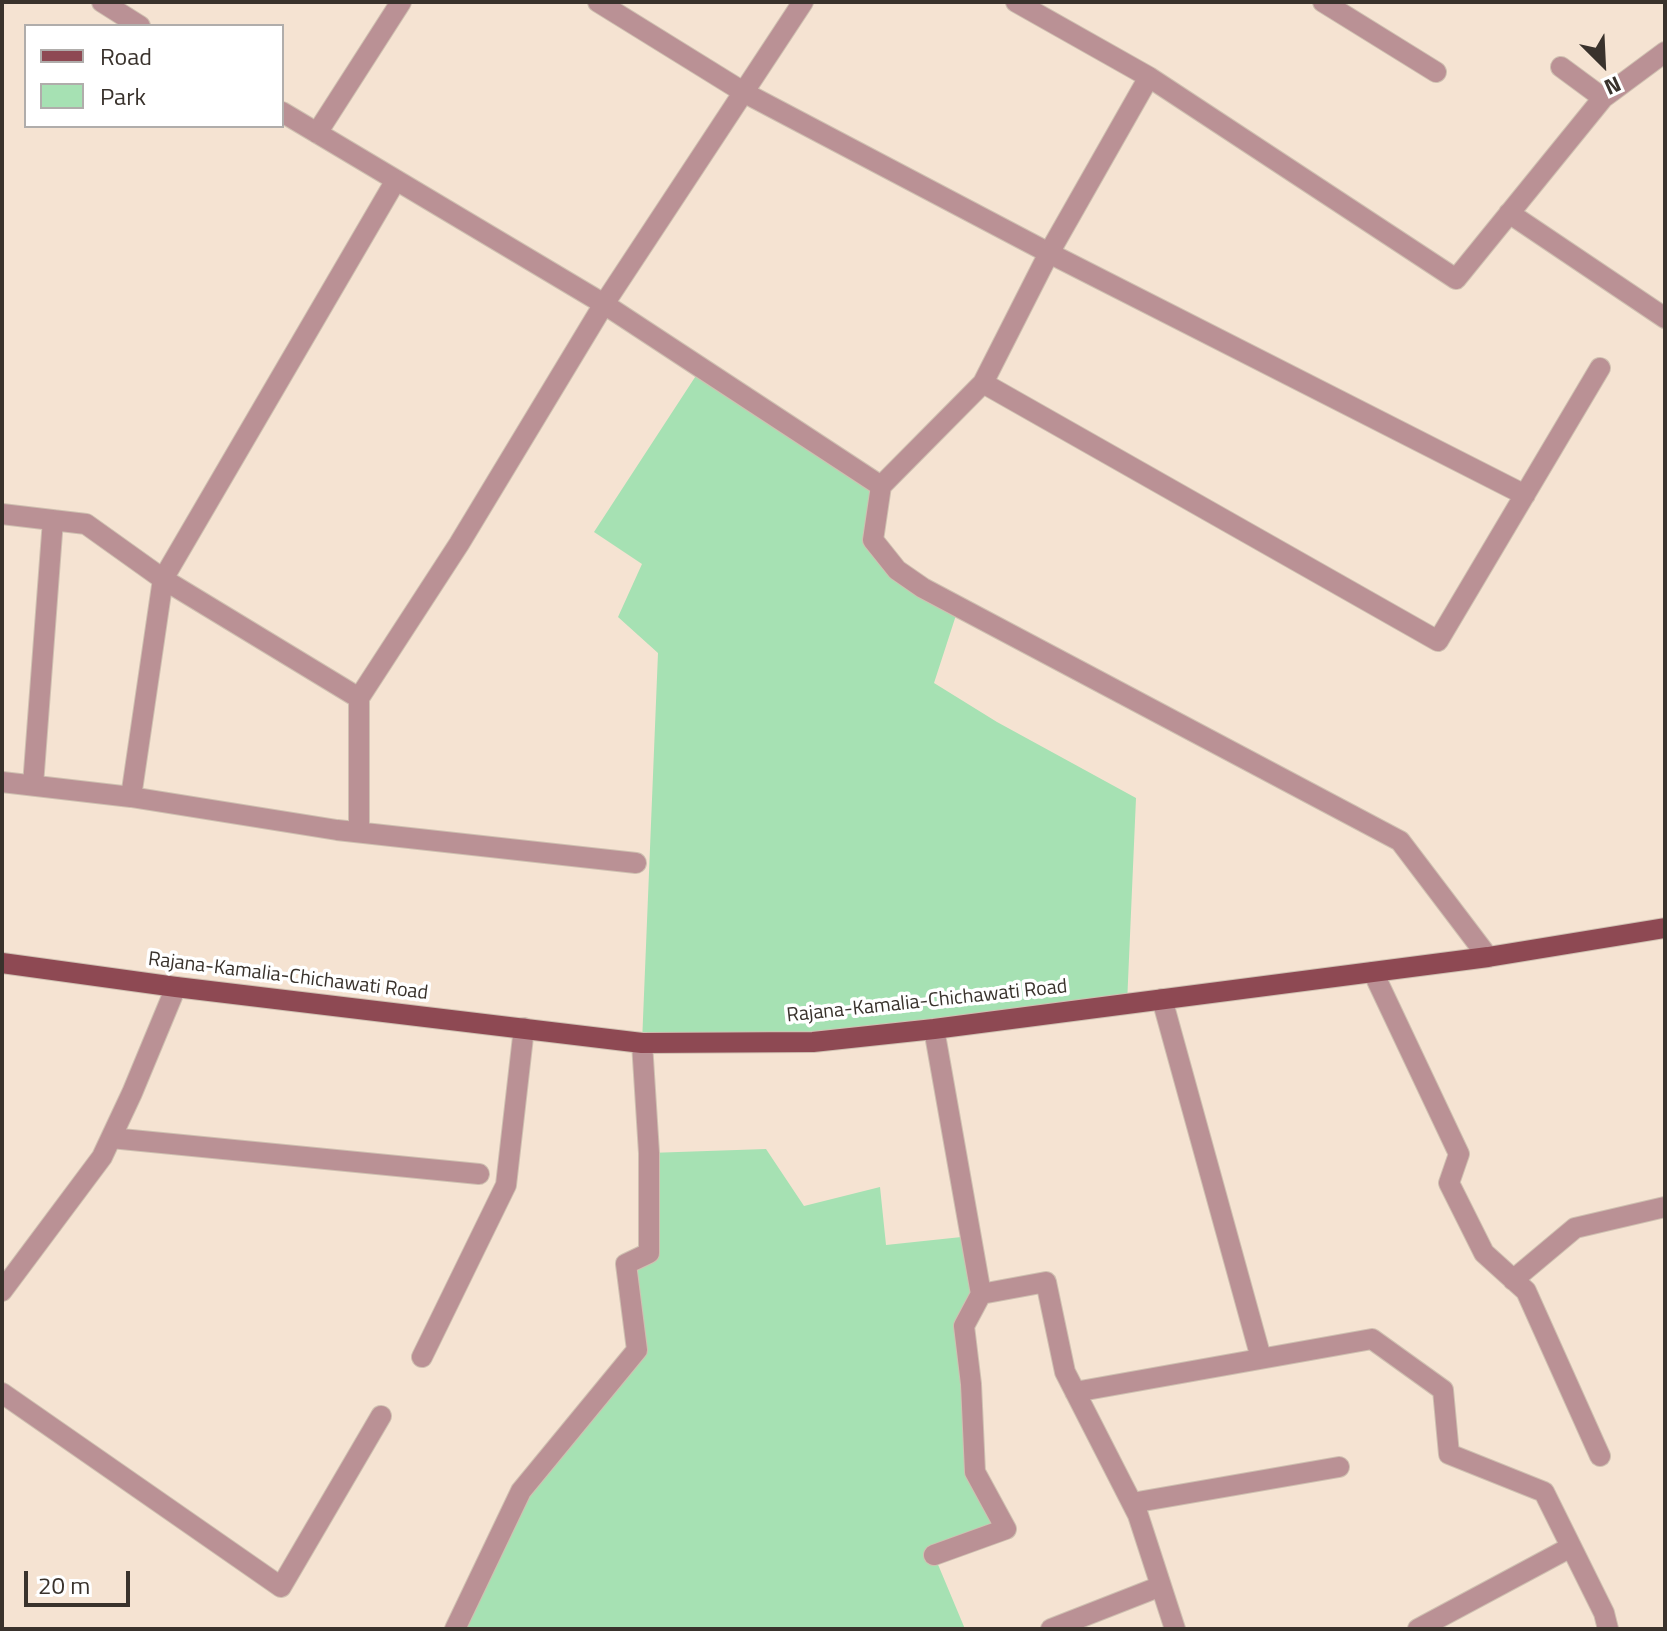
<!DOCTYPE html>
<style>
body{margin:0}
#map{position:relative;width:1667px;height:1631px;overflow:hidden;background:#f5e3d2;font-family:"Titillium Web",sans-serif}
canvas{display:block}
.frame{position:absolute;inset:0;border:4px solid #39322c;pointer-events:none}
.legend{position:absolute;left:24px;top:24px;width:260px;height:104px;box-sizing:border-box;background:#fff;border:2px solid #b0adab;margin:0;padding:10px 14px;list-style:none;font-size:24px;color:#39322c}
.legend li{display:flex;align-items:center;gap:16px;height:40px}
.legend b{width:40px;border:2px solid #b0adab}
.north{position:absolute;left:1563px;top:24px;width:80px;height:80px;-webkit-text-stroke:6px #fff;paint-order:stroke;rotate:156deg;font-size:22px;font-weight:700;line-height:32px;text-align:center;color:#39322c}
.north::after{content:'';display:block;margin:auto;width:28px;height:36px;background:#39322c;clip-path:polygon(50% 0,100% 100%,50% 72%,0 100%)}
.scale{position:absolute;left:24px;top:1571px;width:106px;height:36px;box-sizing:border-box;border:4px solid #39322c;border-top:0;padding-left:10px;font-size:24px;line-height:28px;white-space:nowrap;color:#39322c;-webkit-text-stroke:6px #fff;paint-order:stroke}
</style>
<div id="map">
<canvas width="1667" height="1631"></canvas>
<div class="frame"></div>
<ul class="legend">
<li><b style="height:10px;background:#8e4953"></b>Road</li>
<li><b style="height:22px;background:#a6e1b3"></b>Park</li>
</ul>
<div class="north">N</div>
<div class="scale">20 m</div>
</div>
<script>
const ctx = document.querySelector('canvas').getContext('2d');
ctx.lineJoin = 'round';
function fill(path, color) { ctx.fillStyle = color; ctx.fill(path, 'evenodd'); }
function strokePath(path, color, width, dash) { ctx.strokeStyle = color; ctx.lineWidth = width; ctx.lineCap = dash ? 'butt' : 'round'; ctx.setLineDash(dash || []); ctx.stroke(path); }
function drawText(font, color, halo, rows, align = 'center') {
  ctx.font = font + ' "Titillium Web",sans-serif'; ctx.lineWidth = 7; ctx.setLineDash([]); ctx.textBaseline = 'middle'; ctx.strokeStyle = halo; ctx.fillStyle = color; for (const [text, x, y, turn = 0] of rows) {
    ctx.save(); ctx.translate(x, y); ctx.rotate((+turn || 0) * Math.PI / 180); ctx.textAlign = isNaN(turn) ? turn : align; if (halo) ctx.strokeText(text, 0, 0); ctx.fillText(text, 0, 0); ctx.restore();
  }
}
fill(new Path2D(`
 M701,368L881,486L873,540L959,606L934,683L997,722L1136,798L1127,1004L934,1029L642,1043L658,653L618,617L642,564L594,532Z
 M766,1149L804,1206L880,1187L886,1245L971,1236L981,1294L964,1326L975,1472L1006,1529L934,1555L965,1629H456L521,1491L637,1350L626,1264L649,1253V1153Z`), '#a6e1b3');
const minor = new Path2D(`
 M102,2L140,26
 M598,2L745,93L1049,253L1525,495
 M1016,2L1149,77L1456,279L1603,98
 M1323,2L1436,72
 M1561,67L1603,98L1665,52
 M282,112L604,304L881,486L983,383L1049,253L1149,77
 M317,133L401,2
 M1509,213L1665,318
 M983,383L1438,641L1600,368
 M881,486L873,540L897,570L923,588L1400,841L1488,957
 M2,514L86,524L163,579L359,698L459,544L604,304L803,2
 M359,698V832
 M2,782L131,797L337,830L636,863
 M33,785L53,520
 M131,797L163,579L396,180
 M1373,972L1459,1154L1449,1183L1484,1253L1526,1291L1600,1456
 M1162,999L1261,1358
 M934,1029L981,1294L1046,1282L1065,1372L1138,1515L1175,1629
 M111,1138L479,1174
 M1513,1280L1575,1228L1665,1207
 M2,1291L102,1157L132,1093L176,987
 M422,1357L506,1185L524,1028
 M1075,1392L1372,1339L1443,1390L1449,1454L1544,1492L1604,1613L1608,1629
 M2,1393L281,1587L381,1416
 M1132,1503L1339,1467
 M934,1555L1006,1529L975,1472L971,1384L964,1326L981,1294
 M455,1629L521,1491L637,1350L626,1264L649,1253V1153L642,1043
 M1051,1629L1161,1586
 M1418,1629L1571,1547`);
const major = new Path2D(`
 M2,963L176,987L642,1043L813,1042L934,1029L1488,957L1665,928`);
strokePath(minor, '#cfc0b1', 22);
strokePath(major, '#cfc0b1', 22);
strokePath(minor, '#ba9195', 20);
strokePath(major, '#8e4953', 20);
drawText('20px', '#39322c', '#fff', [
 ["Rajana-Kamalia-Chichawati Road",288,977,7],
 ["Rajana-Kamalia-Chichawati Road",927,1002,-6]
]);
</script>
